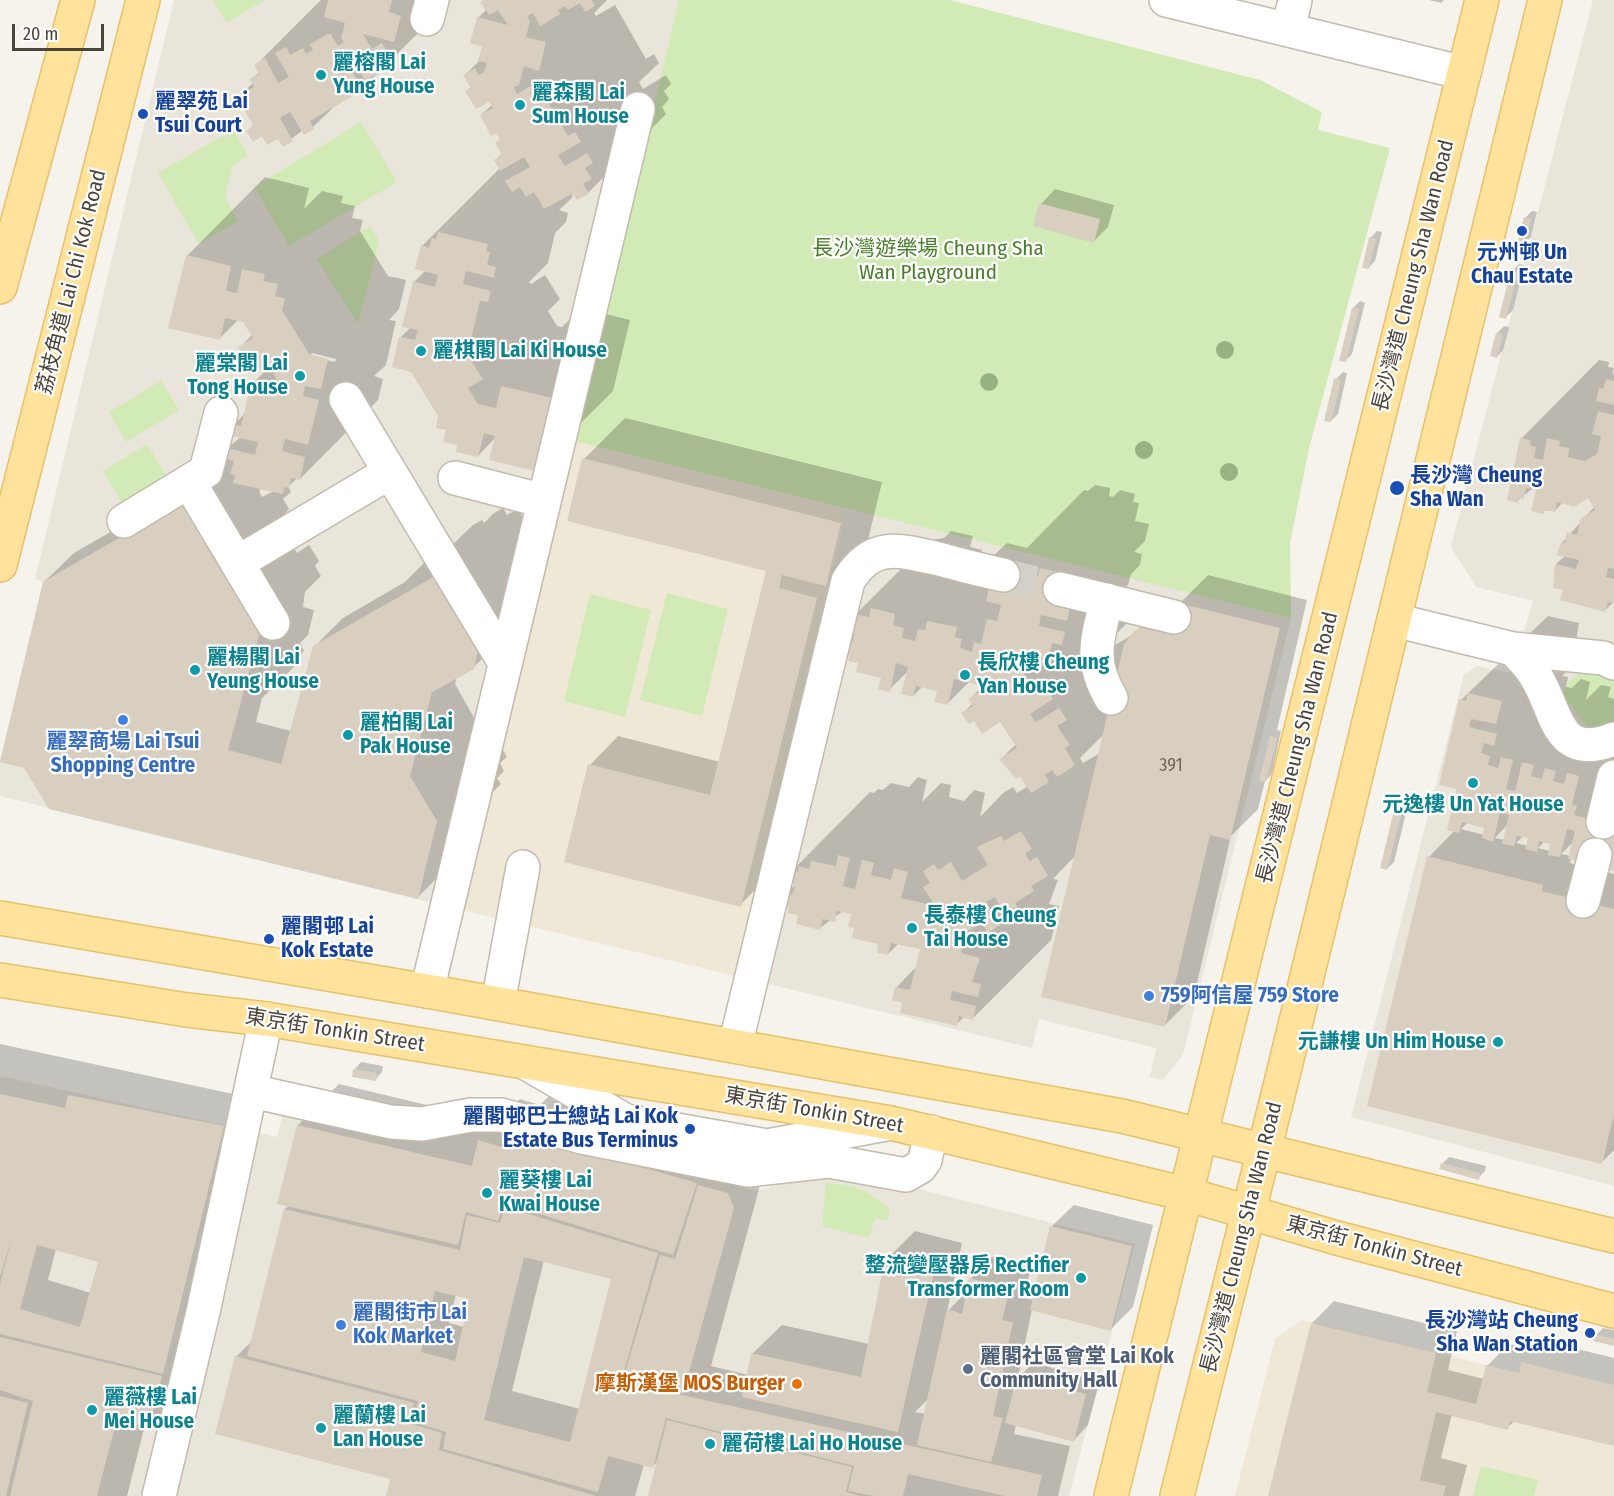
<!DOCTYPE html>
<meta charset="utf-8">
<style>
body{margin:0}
#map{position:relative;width:1614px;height:1496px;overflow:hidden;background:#f6f3ec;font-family:"Fira Sans Condensed",sans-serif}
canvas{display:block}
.scale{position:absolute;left:12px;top:24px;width:92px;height:27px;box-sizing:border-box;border:3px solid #4b4439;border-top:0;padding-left:8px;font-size:18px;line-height:21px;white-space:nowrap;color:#4b4439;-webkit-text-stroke:4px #fff;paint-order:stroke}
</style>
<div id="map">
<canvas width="1614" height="1496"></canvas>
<div class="scale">20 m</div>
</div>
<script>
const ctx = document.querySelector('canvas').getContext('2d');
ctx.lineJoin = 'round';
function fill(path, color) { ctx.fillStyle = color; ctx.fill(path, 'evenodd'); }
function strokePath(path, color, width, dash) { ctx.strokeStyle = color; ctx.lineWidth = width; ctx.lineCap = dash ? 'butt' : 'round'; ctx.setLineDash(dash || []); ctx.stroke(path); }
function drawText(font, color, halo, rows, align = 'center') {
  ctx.font = font + ' "Fira Sans Condensed","Noto Sans TC",sans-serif'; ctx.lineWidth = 4.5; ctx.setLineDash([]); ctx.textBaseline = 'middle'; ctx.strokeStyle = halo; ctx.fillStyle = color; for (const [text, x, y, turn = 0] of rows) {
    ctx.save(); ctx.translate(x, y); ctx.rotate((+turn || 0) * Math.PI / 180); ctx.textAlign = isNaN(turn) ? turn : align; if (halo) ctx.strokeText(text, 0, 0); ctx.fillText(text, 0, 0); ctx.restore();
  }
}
fill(new Path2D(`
 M174,0H680L461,910L0,796V760L43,582L35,579Z
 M1593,0H1614V1186L1351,1117L1464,674L1477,666L1511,673L1533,601L1476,587L1451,547Z
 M847,507L1291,618L1183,1055L1163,1080L1150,1077L1156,1048L1039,1019L1032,1048L735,976Z
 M0,1076L277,1137L288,1093L507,1126L757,1191L832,1167L1135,1244L1069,1496H0Z`), '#eae5da');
fill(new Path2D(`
 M574,441L847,507L735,976L462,910Z
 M1302,1320L1518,1373L1521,1362L1614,1385V1496H1235L1275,1339Z`), '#efe8d6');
fill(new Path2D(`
 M213,0H265L226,23Z
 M679,0H950L1260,80L1322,112L1318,130L1390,148L1309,448L1290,543L1291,618L574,441Z
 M361,122L397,182L289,246L254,187Z
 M233,130L248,156L233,165L225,196L238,221L199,244L158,173Z
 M370,226L379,241L358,324L317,259Z
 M161,381L179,410L126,442L109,412Z
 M147,444L167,477L122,503L103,471Z
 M667,593L728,609L702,716L640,700Z
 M590,594L651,610L625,717L564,701Z
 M1587,670L1614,678V724L1590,732L1563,694C1568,681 1574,675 1587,670Z
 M826,1183C855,1184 868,1190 890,1210L887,1221L876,1218L868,1238L822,1226Z
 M1481,1466L1538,1480L1534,1496H1473Z`), '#d2eab5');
fill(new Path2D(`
 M321,0H451L362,89L338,103L313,127L304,133L303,130L283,145L279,136L248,131L254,124L238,97L253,83L251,79L260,71L256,65Z
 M484,0H607L594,13L596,16L615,5L646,59L654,54L659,63L639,82L643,89L666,75L671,84L664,91L669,99L662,107L666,114L588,193L573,190L572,198L559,210L568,213L566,222L555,233L548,263L529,282L531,284L545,275L560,299L548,311L557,326L562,327L581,308L630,320L613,391L534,470L496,437L478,456L459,444L440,415L401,337L411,327L414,282L426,270L422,246L500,168L495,160L503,153L497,143L502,138L481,115L493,104L490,99L467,91L472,86L465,75L479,61L483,46L478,18L487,9Z
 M1429,0H1444L1441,3Z
 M265,177L309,188L304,209L322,191L343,196L341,203L355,206L352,218L363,220L360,231L388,276L406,280L399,309L389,320L396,321L386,365L374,376L383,379L378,400L300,479L297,478L288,487L291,492L283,499L289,509L285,514L290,522L294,548L297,553L309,545L319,561L315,566L321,576L305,592L303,607L314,610L308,635L300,643L304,651L295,659L298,663L262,698L256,722L291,731L314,647L343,618L405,582L424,563L448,549L473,525L482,520L484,523L494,513L503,508L507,515L518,509L523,518L533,512L502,638L473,668L457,676L455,684L482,732L479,762L502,748L507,757L500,763L504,771L497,778L501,784L456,829L446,869L417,898L50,807L44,582L74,553L147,511L241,437L234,425L245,413L252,384L271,365L240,347L252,335L244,321L238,320L219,339L187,256ZM312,353L336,359L335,362L309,356ZM262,488L274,491L262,497L259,491Z
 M1055,189L1114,205L1108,227L1094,241L1041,204Z
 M1532,211L1537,212L1531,237L1524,244L1525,218Z
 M1377,231L1382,232L1375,261L1368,268L1370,238Z
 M1519,264L1524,265L1513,310L1506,317L1512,271Z
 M1360,301L1365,303L1352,354L1345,361L1353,308Z
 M1504,326L1509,327L1503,350L1497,357V333Z
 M1599,360L1609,362L1608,367L1614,368L1612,375L1614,373V602L1605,610L1564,589L1558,576L1554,575L1556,564L1566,555L1562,543L1595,506L1589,496L1563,502L1555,511L1533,510L1538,489L1533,488L1517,501L1521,439Z
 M1343,372L1347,373L1338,414L1331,421L1336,379Z
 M625,418L882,482L867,544L769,876L740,905L590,765L618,736L720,762L767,570L584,459Z
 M1095,485L1110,488L1109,496L1113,497L1120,490L1135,494L1133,502L1139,503L1135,521L1149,524L1145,541L1134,552L1142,554L1140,565L1131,574L1128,585L1108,605L1131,619L1111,639L1115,645L1134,634L1164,602H1181L1208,575L1307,600L1277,730L1281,731L1272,774L1265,781L1258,809L1231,836L1194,996L1165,1025L1076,855L1053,879L1058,880L1049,904L1059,906L1056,917L1047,926L1054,928L1051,940L973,1018L965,1016L957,1024L904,1001L896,988L917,966L921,948L899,943L888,954L880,943L856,927L853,913L843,911L820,928L800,914L786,894L796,884L792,871L870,792L874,793L878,789L883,790L891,783L909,787L918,777L927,780L922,802L941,783L951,785L949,797L964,801L974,790L985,793L980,817L1003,793L1013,787L1017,793L1028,786L1021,775L1001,759L1016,744L1001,720L975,718L963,713L973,703L970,699L984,684L970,681L947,704L939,689L923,686L913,696L908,671L889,690L882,677L860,662L846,642L856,631L851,619L930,540L944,538L951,531L973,536L970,547L982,550L980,560L987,562L1007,543L1027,548L1084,490L1088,491ZM1105,733L1100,753L1083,763L1080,758Z
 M1548,616L1579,623L1572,666L1562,676L1568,677L1566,687L1572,688L1581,679L1590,682L1586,700L1601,685L1611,687L1608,697L1614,699V869L1571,858L1570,863L1614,874V1150L1601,1163L1429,857L1455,830L1461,700ZM1468,822L1486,827L1484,835L1461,829ZM1508,824L1505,840L1495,838ZM1523,836L1530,837L1528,846L1516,843ZM1575,840L1571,856L1561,854ZM1545,841L1552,843L1550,851L1538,848Z
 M1404,796L1410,797L1394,862L1387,869L1398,803Z
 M0,1044L252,1098L189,1385L148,1426L145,1425L127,1496H0ZM56,1249L100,1261L91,1293L48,1280Z
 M361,1062L383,1066L382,1072L376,1079L355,1069Z
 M339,1084L498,1122L520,1099L540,1105L555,1090L762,1178L711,1366L748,1375L753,1353L782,1325L869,1344L886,1260L915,1231L962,1243L947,1312L968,1290L970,1279L992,1257L1031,1267L1023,1298L1034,1300L1052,1226L1074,1205L1153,1225L1133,1307L1111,1329L1032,1309L1018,1378L1033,1363L1100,1380L1088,1425L1074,1440L1016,1425L1014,1434L1070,1446L1058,1496H650L659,1460L653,1466L644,1464L635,1496H388L392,1478L217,1433L237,1356L252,1341L285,1209L289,1206L298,1125ZM544,1260L613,1278L580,1409L512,1391ZM456,1294L471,1298L464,1327L449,1323ZM929,1398L926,1414L915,1412Z
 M1449,1157L1486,1166L1485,1171L1478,1178L1442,1164Z
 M1334,1301L1457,1331L1448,1370L1484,1379L1487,1366L1509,1344L1536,1350L1545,1341L1614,1358V1444L1515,1420L1507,1428L1452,1414L1441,1458L1467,1465L1459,1496H1270L1312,1323Z
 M1603,1328L1614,1330V1345L1596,1335Z`), '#0003');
fill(new Path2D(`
 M328,0H392L389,12L401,16L394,42L363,34L372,49L382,43L390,57L380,63L384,70L365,81L358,68L352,71L363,90L310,121L314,129L304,135L290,112L280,118L293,141L283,147L278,139L267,145L262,136L253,142L246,131L254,126L236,97L254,87L249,79L259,73L254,65L265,58L278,83L289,77L275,53L286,47L290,55L303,48L306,54L313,50L310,44L330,33L338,46L344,42L341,38L345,23L324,17Z
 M483,0H592L595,6L585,12L580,3L568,10L565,6L558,10L560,14L540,26L533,13L527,16L530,21L526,37L546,42L539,71L524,66L519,85L514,87L517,94L536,83L568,136L575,132L581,142L558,155L565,166L587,153L593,163L585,168L592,179L583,184L589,194L577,200L573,193L544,209L534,192L526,197L520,187L512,192L505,181L530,167L524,157L500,171L494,160L502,155L495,143L500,140L496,133L491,136L480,115L493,108L489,102L476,109L465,91L471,88L463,75L475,68L479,75L484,72L487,63L478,61L482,47L470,43L477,17L508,25L498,10L489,15L480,2Z
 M1039,203L1100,219L1094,243L1033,226Z
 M1524,217L1531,219L1524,245L1517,244Z
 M438,232L488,244L486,251L490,252L487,265L496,267L494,278L466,271L463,284L491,291L488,302L480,301L470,343L446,337L444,348L452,362L466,353L483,379L468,388L478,404L496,408L501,386L552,398L535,471L489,460L495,436L484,433L478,457L456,452L457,445L443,442L446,430L436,428L438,416L411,372L392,367L399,337L415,340L418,330L402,327L413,281L435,287L438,275L415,269L421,245L429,248L432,238L436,239Z
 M1369,237L1376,239L1369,269L1362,268Z
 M186,255L231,266L226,291L237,293L242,269L265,274L263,281L278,284L275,296L285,299L282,310L309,354L328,359L321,389L305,386L303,396L319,400L308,445L285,439L282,451L305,457L300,480L291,478L289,488L284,487L283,494L233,483L235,475L230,474L234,461L225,459L227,448L255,455L258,442L230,436L232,424L241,426L251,383L274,389L276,378L269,365L254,373L238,347L253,338L243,322L225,318L220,340L168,328Z
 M1511,270L1518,272L1506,319L1499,317Z
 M1352,308L1359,309L1346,362L1339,361Z
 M1496,333L1503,334L1497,358L1490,356Z
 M1334,378L1341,380L1331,422L1324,421Z
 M1606,379L1614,381V405L1596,401L1599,388L1603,389Z
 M1598,411L1614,415V569L1608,568L1606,577L1614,579V603L1608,602L1605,612L1560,600L1563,590L1553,588L1555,564L1576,569L1579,560L1557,555L1561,542L1565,543L1567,532L1577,535L1581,518L1595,510L1588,498L1574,507L1557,502L1555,512L1544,510V514L1531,511L1536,490L1526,488L1524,499L1519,498L1518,503L1507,500L1520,438L1531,440L1530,445L1536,447L1534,458L1543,460L1547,438L1560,441L1559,446L1569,448L1568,457L1585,461L1597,454L1601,436L1592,434Z
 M582,458L841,523L826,586L782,575L779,588L817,598L741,907L564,862L588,764L710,795L766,571L567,521Z
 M183,501L260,631L228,750L281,764L313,646L444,571L481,636L474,669L432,692L410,776L437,821L418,899L49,809L24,768L0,762L43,582Z
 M1015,562L1033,566L1031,574L1038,576L1040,568L1057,572L1055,580L1071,602L1067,621L1041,615L1039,626L1065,632L1062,645L1052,643L1050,651L1053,652L1050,665L1033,661L1032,669L1022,666L1021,669L1036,693L1046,687L1053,699L1030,714L1036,722L1059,708L1067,720L1057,726L1070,745L1065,748L1075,765L1057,777L1052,770L1045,775L1049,782L1031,793L1020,777L1016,779L999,759L1017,748L1000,722L982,734L974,721L969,724L961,713L973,706L968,699L987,687L954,679L948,705L934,702L937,691L916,686L913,697L901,694L908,667L896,663L890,692L878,689L881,678L856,672L858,663L848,661L849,656L842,654L845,641L852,643L855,632L847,631L850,618L857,620L858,615L869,617L871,608L895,614L893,625L904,628L902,638L915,641L918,629L925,630L927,621L957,627L955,637L962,639L960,648L972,652L974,642L981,644L987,619L997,621L1001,605L986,601L989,588L1013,570Z
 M1178,603L1280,628L1230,840L1210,835L1165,1027L1041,997L1124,644L1134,631L1142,628L1171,634Z
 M1468,693L1502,701L1496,724L1471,719L1469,727L1497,734L1494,746L1484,743L1481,753L1490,756L1488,765L1498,768L1501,757L1513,760L1506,789L1515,791L1522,762L1534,765L1531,776L1542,779L1545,768L1556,771L1553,781L1564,784L1567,773L1579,776L1572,805L1577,806L1574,815L1614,825V871L1568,859L1575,831L1567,829L1560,857L1548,855L1550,844L1539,841L1537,852L1525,849L1528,838L1517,836L1514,846L1502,844L1509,815L1500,813L1493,842L1482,838L1484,828L1462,822L1459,833L1447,830L1457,789L1439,785L1459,699L1466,701Z
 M1270,736L1277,738L1266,782L1259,781Z
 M1396,802L1404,804L1387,870L1380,868Z
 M1021,831L1032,849L1025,854L1030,861L1037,857L1048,876L1031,886L1034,891L1015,903L1021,913L1008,920L995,897L986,902L1000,925L988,933L982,923L957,937L955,945L962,947L961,953L980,958L972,982L981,984L978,997L952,991L950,1000L976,1006L973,1020L959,1016L957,1026L900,1013L902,1003L892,1000L895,987L910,990L920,949L891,943L888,955L877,953L878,944L852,938L854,928L848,927L851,914L837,911L835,922L823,919L820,930L796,924L798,915L788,913L789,908L782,906L784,893L792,895L795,885L787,883L790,870L798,872L799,866L809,869L811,861L836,866L838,855L850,858L843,886L855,889L862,860L874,863L871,875L891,880L894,868L908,872L901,898L935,906L923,887L930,883L923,871L934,864L938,870L951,862L962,881L988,865L977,847L1001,836L1004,841Z
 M1427,856L1543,885L1542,891L1614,909V1114L1602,1164L1367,1106Z
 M353,1069L377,1073L376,1081L352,1077Z
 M0,1094L65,1108L68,1095L224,1126L163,1374L0,1334V1284L12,1237L0,1277ZM37,1245L98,1262L80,1327L20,1309Z
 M297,1125L472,1166L478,1140L508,1149L512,1130L697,1183L673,1255L504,1203L498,1221L466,1212L458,1245L277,1204Z
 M1441,1163L1480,1173L1479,1180L1439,1169Z
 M698,1185L728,1193L734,1208L683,1394L624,1376L660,1255L675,1259Z
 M505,1207L658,1253L622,1378L682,1395L1042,1475L1037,1496H1005L908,1474L903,1496H875L848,1491L854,1466L666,1418L653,1468L608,1456L598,1492L443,1449L446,1432L413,1422L418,1401L247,1356L284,1209L460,1250L467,1215L500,1223ZM524,1257L611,1279L570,1442L484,1420ZM435,1291L469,1299L455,1361L421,1352Z
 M1050,1226L1132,1246L1111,1331L1030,1310Z
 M885,1259L934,1272L898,1432L742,1397L751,1353L861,1377Z
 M969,1278L1010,1289L1002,1320L1013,1322L993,1416L1003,1418L991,1462L917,1445L947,1309L962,1314Z
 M1311,1323L1436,1353L1427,1392L1476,1404L1486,1365L1519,1373L1521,1362L1614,1385V1446L1510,1421L1508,1430L1436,1412L1420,1480L1446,1486L1443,1496H1268Z
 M1595,1334L1614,1339V1346L1593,1341Z
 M0,1337L162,1376L149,1428L117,1419L97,1496H10L33,1401L0,1390Z
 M235,1356L414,1403L409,1423L442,1433L439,1450L596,1496H386L390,1479L215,1434Z
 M1017,1376L1086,1394L1074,1442L1005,1423Z
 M0,1396L28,1403L6,1496H0Z
 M667,1420L852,1467L846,1492L860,1496H648Z`), '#d8cfc1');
strokePath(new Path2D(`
 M1003,575L1060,589`), '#d4d0c8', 33, [33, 16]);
const minor = new Path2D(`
 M1166,0L1464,73
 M427,19L432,0
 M1288,30L1295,0
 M346,399L505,663
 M455,478L544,501
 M189,482L273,623
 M124,521L206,471L221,413
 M237,563L390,472
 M1060,589L1174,617
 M1107,600C1097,639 1089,661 1111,698
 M1394,620L1513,649L1603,658L1614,663
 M1513,649C1523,659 1533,669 1539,682C1558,716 1558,761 1614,739
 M1603,822L1614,777
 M1583,901L1595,855
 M427,991L638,109
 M498,1003L523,867
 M735,1046L848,581C872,541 899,550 939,559C960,565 981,570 1003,575
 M526,1063L626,1121L767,1146L886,1124
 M251,1091L391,1122L422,1124L471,1115H501L582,1137L748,1170L829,1161L906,1175L920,1167L925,1160L931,1132
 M159,1496L203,1312L266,1019`);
const major = new Path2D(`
 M0,287L78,0
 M0,565L143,0
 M0,918L427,991L1122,1116L1614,1236
 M0,980L187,1010L266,1019L891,1123L1186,1194L1337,1238L1614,1311
 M1111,1496L1482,0
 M1177,1496L1282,1079L1545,0`);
strokePath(minor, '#c2bbae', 36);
strokePath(major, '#e6c16a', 36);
strokePath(minor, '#fff', 33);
strokePath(major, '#ffe39c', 33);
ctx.fillStyle = '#97b381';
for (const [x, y] of [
 [1225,350],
 [989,382],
 [1144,450],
 [1229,472]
]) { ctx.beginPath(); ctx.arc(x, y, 9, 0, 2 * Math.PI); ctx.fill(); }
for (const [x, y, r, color] of [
 [321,75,6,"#0f9aa8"],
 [520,105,6,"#0f9aa8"],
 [143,114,6,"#1a4fb4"],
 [1522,231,6,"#1a4fb4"],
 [421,351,6,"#0f9aa8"],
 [300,376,6,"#0f9aa8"],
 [1397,488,8,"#1a4fb4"],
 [195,670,6,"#0f9aa8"],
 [965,675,6,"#0f9aa8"],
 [123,720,6,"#3f7fe0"],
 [348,735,6,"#0f9aa8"],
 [1473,783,6,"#0f9aa8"],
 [912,928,6,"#0f9aa8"],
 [269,939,6,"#1a4fb4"],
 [1149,996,6,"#3f7fe0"],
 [1498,1042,6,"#0f9aa8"],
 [690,1129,6,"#1a4fb4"],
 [487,1193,6,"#0f9aa8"],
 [1081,1278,6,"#0f9aa8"],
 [341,1325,6,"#3f7fe0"],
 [1590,1333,6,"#1a4fb4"],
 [968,1369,6,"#5c6f8a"],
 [797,1384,6,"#e8710a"],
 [92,1410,6,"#0f9aa8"],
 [321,1428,6,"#0f9aa8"],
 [710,1444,6,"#0f9aa8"]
]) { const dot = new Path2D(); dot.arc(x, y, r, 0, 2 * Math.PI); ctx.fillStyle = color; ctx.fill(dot); strokePath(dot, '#fff', 2); }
drawText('18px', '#6e675b', null, [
 ["391",1171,766]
]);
drawText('bold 21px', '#0d838f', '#fff', [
 ["麗榕閣 Lai",333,63],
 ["Yung House",333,87],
 ["麗森閣 Lai",532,93],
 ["Sum House",532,117],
 ["麗棋閣 Lai Ki House",433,351],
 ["麗棠閣 Lai",288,364,"right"],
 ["Tong House",288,388,"right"],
 ["麗楊閣 Lai",207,658],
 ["Yeung House",207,682],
 ["長欣樓 Cheung",977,663],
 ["Yan House",977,687],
 ["麗柏閣 Lai",360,723],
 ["Pak House",360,747],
 ["元逸樓 Un Yat House",1473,805,"center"],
 ["長泰樓 Cheung",924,916],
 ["Tai House",924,940],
 ["元謙樓 Un Him House",1486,1042,"right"],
 ["麗葵樓 Lai",499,1181],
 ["Kwai House",499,1205],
 ["整流變壓器房 Rectifier",1069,1266,"right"],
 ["Transformer Room",1069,1290,"right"],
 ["麗薇樓 Lai",104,1398],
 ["Mei House",104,1422],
 ["麗蘭樓 Lai",333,1416],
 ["Lan House",333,1440],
 ["麗荷樓 Lai Ho House",722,1444]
], 'left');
drawText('bold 21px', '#164399', '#fff', [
 ["麗翠苑 Lai",155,102],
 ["Tsui Court",155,126],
 ["元州邨 Un",1522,253,"center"],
 ["Chau Estate",1522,277,"center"],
 ["長沙灣 Cheung",1410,476],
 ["Sha Wan",1410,500],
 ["麗閣邨 Lai",281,927],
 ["Kok Estate",281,951],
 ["麗閣邨巴士總站 Lai Kok",678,1117,"right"],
 ["Estate Bus Terminus",678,1141,"right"],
 ["長沙灣站 Cheung",1578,1321,"right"],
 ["Sha Wan Station",1578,1345,"right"]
], 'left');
drawText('21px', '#4a7f2a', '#fff', [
 ["長沙灣遊樂場 Cheung Sha",928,249],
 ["Wan Playground",928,273]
]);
drawText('21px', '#4b4439', '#fff', [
 ["長沙灣道 Cheung Sha Wan Road",1414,276,-76],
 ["荔枝角道 Lai Chi Kok Road",72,282,-76],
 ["長沙灣道 Cheung Sha Wan Road",1298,748,-76],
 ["東京街 Tonkin Street",335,1031,9],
 ["東京街 Tonkin Street",814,1111,10],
 ["長沙灣道 Cheung Sha Wan Road",1242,1238,-76],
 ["東京街 Tonkin Street",1374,1247,15]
]);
drawText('bold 21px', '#366cbe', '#fff', [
 ["麗翠商場 Lai Tsui",123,742,"center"],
 ["Shopping Centre",123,766,"center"],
 ["759阿信屋 759 Store",1161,996],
 ["麗閣街市 Lai",353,1313],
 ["Kok Market",353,1337]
], 'left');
drawText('bold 21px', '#4e5e75', '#fff', [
 ["麗閣社區會堂 Lai Kok",980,1357],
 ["Community Hall",980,1381]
], 'left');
drawText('bold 21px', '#c56008', '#fff', [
 ["摩斯漢堡 MOS Burger",785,1384]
], 'right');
</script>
